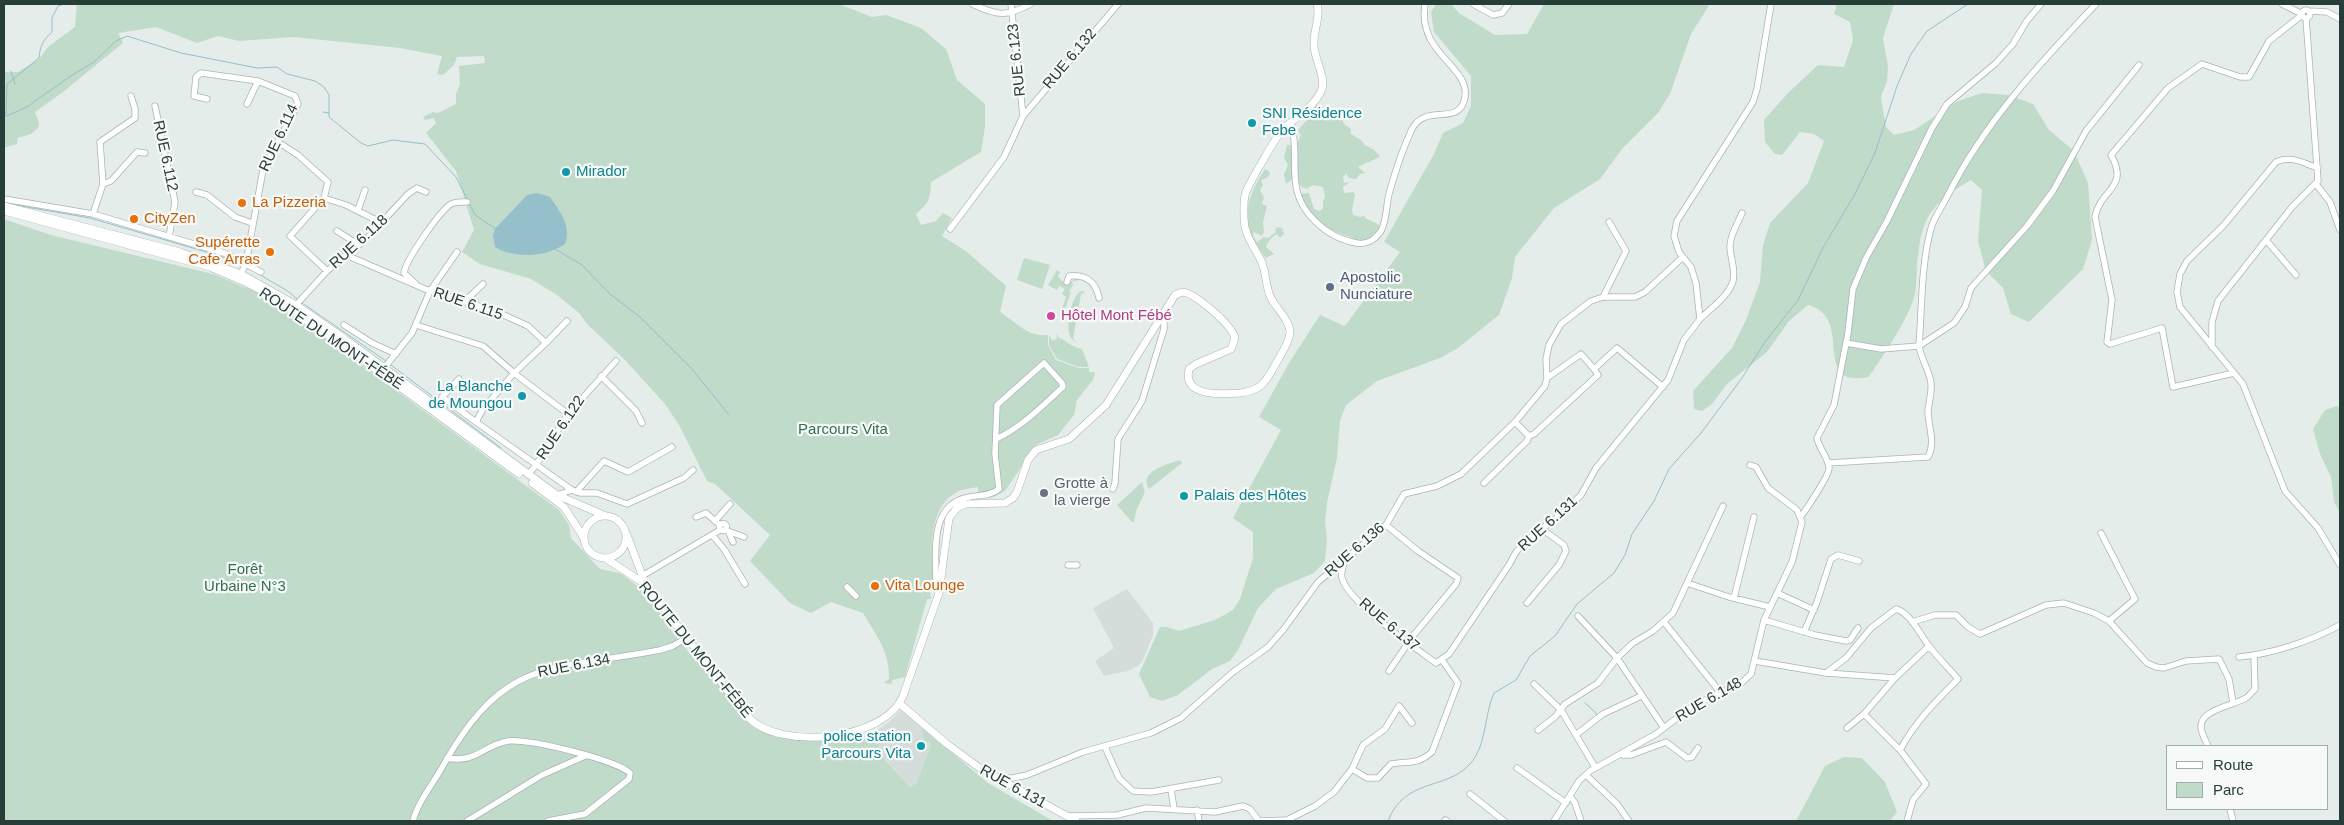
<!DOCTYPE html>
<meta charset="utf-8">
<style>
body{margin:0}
#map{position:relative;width:2344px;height:825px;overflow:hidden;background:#e5edea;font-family:Arial,sans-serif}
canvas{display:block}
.frame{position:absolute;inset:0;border:5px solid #263d38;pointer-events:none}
.legend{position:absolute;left:2166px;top:745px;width:162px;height:65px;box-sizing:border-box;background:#f6f9f8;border:1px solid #a3aeab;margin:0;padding:6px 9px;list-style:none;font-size:15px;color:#263d38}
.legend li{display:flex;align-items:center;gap:10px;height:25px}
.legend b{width:25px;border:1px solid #a3aeab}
</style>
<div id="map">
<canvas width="2344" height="825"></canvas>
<div class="frame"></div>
<ul class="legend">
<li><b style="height:6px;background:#fff"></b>Route</li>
<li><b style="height:14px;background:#c1dbca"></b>Parc</li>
</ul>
</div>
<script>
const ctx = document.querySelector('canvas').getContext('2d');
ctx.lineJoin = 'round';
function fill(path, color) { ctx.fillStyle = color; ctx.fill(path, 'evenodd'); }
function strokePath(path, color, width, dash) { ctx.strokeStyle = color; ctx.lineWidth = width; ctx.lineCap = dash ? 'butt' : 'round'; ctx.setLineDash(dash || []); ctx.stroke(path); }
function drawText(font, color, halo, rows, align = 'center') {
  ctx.font = font + ' Arial,sans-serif'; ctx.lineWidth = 4.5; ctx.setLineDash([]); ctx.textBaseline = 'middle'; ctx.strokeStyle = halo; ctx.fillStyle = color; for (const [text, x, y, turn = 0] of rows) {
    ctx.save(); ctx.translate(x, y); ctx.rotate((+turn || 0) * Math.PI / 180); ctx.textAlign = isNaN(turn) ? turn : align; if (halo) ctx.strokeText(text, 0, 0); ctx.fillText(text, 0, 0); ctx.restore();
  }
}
fill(new Path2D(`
 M1127,589L1153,623V635L1143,660L1138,666L1128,671L1104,676L1095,661L1114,648L1093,608Z
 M901,710L921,727L924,740L931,744L917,784L910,787L886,760L873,733L890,721Z`), '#d4ddd9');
fill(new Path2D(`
 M77,4H839L872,17L886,15L921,28L946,49L957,80L985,104V127L981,152L931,182C930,201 929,202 916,214L921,225L936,221L943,213L952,218L942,236L967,252L1006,286L1000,312C1016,322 1027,337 1048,335V345L1056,360L1079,368H1089V372H1095L1093,380L1077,400L1074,415L1058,435L1036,445L1005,491L991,498H979L978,487C972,488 964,489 959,491C926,506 931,555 934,584L929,585L931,599H927L905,677L892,680V684L884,683L889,679C890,652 876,635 863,613L831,602L811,613L790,603L750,561L770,535L715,484L707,481L679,425L665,404L624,359L587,324L579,313L557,295L531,279L480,264L462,252L474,230L456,171L426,133L436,123L434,118L425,120L423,117L433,112L438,113L456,104V94L460,84L459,66L485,63L484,56L457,57L454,65L443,75L437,74L442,56L400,48L294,37L239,41L218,36L197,43L156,27L118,33L123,43L63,92L35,112L39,123L38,128L31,134L18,138L17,144L4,148V72H18L39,59L49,46L75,27Z
 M1436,4H1451L1459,13L1495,35L1527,34L1544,4H1710L1691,34L1670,94L1658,113L1622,149L1600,179L1554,208L1515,257L1512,278L1499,315L1458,348L1440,358L1377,381L1346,405L1340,421L1337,458L1327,503L1325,522L1327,539L1325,561L1314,573L1276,589L1258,608L1238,650L1230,661L1212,669L1178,695L1162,701L1150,697L1139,674L1160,627H1167L1179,631L1215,620L1233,610L1240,599L1253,558V532L1233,518L1281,430L1259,417L1289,363L1320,315L1345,326L1400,252L1384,242L1434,154L1443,133L1463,123L1471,106V76L1434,32L1431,12Z
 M1837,4H1894L1883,38L1888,66L1887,81L1881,97L1886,127L1894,135L1914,130L1958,101L1982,93L2008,95L2033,104L2049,130L2074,151L2088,183L2092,240L2083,269L2029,322L2011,314L2003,288L1986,271L1978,241L1982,190L1971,180C1936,200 1922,214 1918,256C1916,268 1917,282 1915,294C1910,316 1886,351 1873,371L1868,377C1809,388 1856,318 1808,305L1789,321L1767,352L1727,384L1712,404L1702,411L1694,409L1693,391L1732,348L1746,320L1760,282L1763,245L1770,223L1808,183L1824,141L1814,134L1800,132L1782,155L1775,154L1765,142L1764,120L1788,93L1818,65L1844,67L1853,40L1850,22L1834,14Z
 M1317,104L1320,110L1324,111L1331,118L1335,117L1342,119L1344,124L1351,129L1350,133L1362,141L1365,145L1374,150L1380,156C1373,161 1366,163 1358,167L1365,173L1360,174L1356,179L1349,178L1346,174L1343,177L1344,183L1350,182L1343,187L1344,193L1353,192L1355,194L1352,210L1353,215L1360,217L1364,216C1368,222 1376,220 1380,227L1368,240L1359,241L1312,222L1300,194L1309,193L1314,209L1320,211L1323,208V201L1325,197L1323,187L1313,185L1307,189L1302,187L1294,178L1286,184L1284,174L1288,165L1284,158L1287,145H1291L1293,154L1301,135L1298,130L1312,114L1307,113Z
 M1265,169L1269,171L1270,174L1267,178L1261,180L1263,185L1260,190L1264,197L1262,204L1267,206L1263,223L1264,232L1262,236L1254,232L1253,236L1257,242L1264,237L1268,238L1276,232L1275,229L1278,227L1282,228L1284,234L1280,238L1277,234C1273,235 1267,243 1266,247L1274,254L1266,258C1238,226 1244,201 1265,169Z
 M4,219L51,235L213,274L256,292L292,314L559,510L569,525L571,538L600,569L620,573L640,588L669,623L671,630L692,656L710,672L742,717L756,729L789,738L831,742L864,739L873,733L886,761L910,787L917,783L931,744L924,740L921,727L988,783L1053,821H4Z
 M1024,258L1050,265L1042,289L1017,280Z
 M1057,270L1060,272L1058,276L1062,281L1068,284L1078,277L1079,280L1072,282L1073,285L1069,291L1071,292L1065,309L1062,308L1066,297L1062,294L1065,289L1059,286L1057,290L1048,285Z
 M1081,291L1086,292L1081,294L1073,339L1077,342C1061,339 1070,297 1081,291Z
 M1056,332L1058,337C1065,340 1071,347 1082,349L1089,367H1079L1057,359L1049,345V335L1052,340L1057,339Z
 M2337,406L2340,408V513L2334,502L2331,477L2320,454L2313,429L2325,410Z
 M1180,460L1182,463L1149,489C1138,471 1168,464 1180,460Z
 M1142,482L1145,492L1136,511L1134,522H1132L1117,505Z
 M1844,757L1862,758L1885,782L1897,812L1890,821H1796L1825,766Z`), '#c1dbca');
fill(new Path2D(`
 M537,193L550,197C560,212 572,226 565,244C546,257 515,259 495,247L493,236L495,229L527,195Z`), '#94bfcb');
strokePath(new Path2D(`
 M11,71L15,84
 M323,112L329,113
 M6,115L7,84L39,58C40,46 43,40 52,32V18L58,6L64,4
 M4,117L27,107L69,77L94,62L116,41L127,36L181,53L257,68L277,67L287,74L315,81L324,87L329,95V117L361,143L368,146L393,140L425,144L456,177L467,199
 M469,203L475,215L496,229
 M9,204L90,218L220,256L240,264
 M555,249L582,265L610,294L640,317L692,369L729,415
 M252,270L289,292L297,299
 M302,303L386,361
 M391,365L501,448
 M1585,703L1598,715
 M1388,821C1405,777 1446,791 1470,764C1487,745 1484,715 1494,693L1516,680L1530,656L1555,636L1577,604L1614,573L1625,555L1632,534L1654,501L1669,469L1701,433L1742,378L1765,342L1798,300L1824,246L1855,194L1875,153L1897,86L1911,54L1927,31L1968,4`), '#94bfcb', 1);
const minor = new Path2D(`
 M972,4C998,16 1006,17 1031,4
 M1011,4L1023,116
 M1473,4L1493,15L1502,13L1509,4
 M2282,4L2302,14
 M2302 14a4 4 0 1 1 8 0a4 4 0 1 1-8 0Z
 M2309,11L2327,12L2340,19
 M207,99L194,96L196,77L201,73L258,81
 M155,106L175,202L169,237
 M1291,123C1302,160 1282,190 1316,222C1326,232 1341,240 1356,243C1366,245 1375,240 1381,231C1387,220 1386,206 1389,194C1395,172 1402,150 1412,129C1426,102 1460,128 1465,97C1470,66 1417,54 1425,4
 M278,142L298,155L328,182L324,198
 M2318,168C2303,163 2291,155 2276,162L2223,226L2187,261L2180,274L2177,292L2180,307L2243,384L2285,491L2318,528L2340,565
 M103,184L100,142L135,118V109L131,96
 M2316,184L2330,202L2340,230
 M196,192L207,195L235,217L252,223
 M4,199L93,214L224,253L261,272
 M358,210L365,190
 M93,214L103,184L111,181L137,152L145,153
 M950,229L1004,157L1023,116L1118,4
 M337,231L359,245
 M2266,240L2296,275
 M346,255L425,289L495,311L528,326L546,343L514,373L568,414
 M327,271L290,236L324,198L346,205L382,223
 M241,274L246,263L263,170L298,104L295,96L258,81L247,104
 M1067,282L1069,276C1086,274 1096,282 1099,298
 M415,283L404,273C406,259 440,211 451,204C456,201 462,202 467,202
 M1603,297L1626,251L1609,222
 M464,302L483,284
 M296,305L327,271L369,236L408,194L417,188L426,192
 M1700,319C1711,308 1729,296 1733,281C1736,269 1730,258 1730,246C1730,235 1738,223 1742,213
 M344,325L372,343L396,354
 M416,325L483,346L514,373L483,409L476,422L572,490
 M546,343L567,321
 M1846,343L1881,349L1919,346L1954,323L1965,307L1971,288L2027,226L2053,191L2086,131L2139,65
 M2212,347V322L2218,301L2292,207L2318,181L2306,18
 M385,367L412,333L430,291L457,252
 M2234,373L2173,387L2162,328L2110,344L2107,342L2112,300L2095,217C2100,189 2130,188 2111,155L2168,88L2202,64L2240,77H2249L2269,41L2302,15
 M601,376L636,411L642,423
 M1547,378L1581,354L1594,369
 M459,379L442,397L476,422
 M1529,436L1534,434L1598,375L1594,369L1617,348L1663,387
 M1828,463L1928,457C1936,442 1928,426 1928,411C1929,402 1932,392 1931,383C1930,372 1921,359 1919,346C1922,308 1921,261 1932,225C1936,215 1943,205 1948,195C1984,123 2041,62 2096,4
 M528,475L536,465L568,414L616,361
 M1484,483L1527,441L1529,436L1515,422
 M1113,489L1115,483L1118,439L1142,401L1164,329V312
 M576,492L604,461L628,472L672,447
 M557,495L572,490L580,493H597L627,504L684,478L693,470
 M696,517L706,513L720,525
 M1800,517C1805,512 1830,474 1829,468C1829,458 1819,449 1817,438L1834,405L1848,333L1853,289L1866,258L1887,221L1932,128L1947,104L1996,63L2013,44L2026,22L2041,4
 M715,521L730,504
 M719.5 527a3.5 3.5 0 1 1 7 0a3.5 3.5 0 1 1-7 0Z
 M1386,525L1418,551L1458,578L1456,584L1413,636L1389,671
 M725,530L744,537
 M729,533L733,542
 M2101,533L2135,599L2109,621
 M712,535L724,549L745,584
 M1347,556C1344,563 1340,571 1342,578C1348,602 1414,647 1436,663L1449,654L1509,565L1516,552L1526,541L1564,512L1581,495L1596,468L1668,380L1684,340L1700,319L1696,283L1691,267L1679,252L1674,236L1677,221L1753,102L1757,89L1771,4
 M1068,565H1077
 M642,576L720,530
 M1687,583L1729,597L1770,607
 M847,587L856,596
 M939,588L936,582C936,551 929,504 969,497C979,495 991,496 999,489L995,454L997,405L1044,363L1062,383L1063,387C1042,406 1022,427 996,439
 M1777,593L1814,610
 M1734,598L1754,517
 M1527,603L1559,565L1566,551L1564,545L1542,529
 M1578,616L1617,658L1664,728
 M1764,620L1815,635L1846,641L1850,640L1858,628
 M1664,622L1720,692
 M1912,622L1935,615H1956L1968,627L1980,634L2046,605L2064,603L2094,613L2109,621L2147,663L2156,667L2164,668L2186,661L2219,659L2229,679L2233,703
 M1804,632L1817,602L1831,559L1838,555L1859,561
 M2239,657C2272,654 2311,641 2340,625
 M1755,661L1826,673L1895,678L1929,646
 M1826,673L1846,658L1871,628L1896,609C1911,613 1920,635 1929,646C1938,658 1949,668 1958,679C1936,701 1915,722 1900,750
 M1534,684L1561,710L1595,767
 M1864,714L1900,750L1926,784L1913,800L1907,821
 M1847,728L1864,714L1895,678
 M1538,730L1555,717L1565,704L1598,683L1617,658L1633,643L1653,631L1673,613L1723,506
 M1577,734L1603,714L1641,696
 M2208,746C2206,741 2201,733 2201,727C2200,709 2236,705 2246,698C2249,696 2252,692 2255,689L2254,656
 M1105,747L1119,778L1133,791L1151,792L1219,780
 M1623,755H1631L1666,742L1687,758L1692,757L1698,748
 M447,758C478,763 481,746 508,741C528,738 616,760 630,773L629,779L585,814L548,821
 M1517,768L1566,803
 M1352,769L1367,778H1378L1391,764C1409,761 1417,765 1432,752L1458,683L1442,660
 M1586,775L1617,804L1629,821
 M998,778H1013L1027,775L1083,752L1151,733L1181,718L1233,672L1268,647L1283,630L1318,582L1386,525L1404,494L1437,486L1461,474L1515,422L1545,386L1547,378L1546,359L1549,345L1561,324L1591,301L1603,297H1635L1645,292L1683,257
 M1171,789L1174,809
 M1470,794L1504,821
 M1570,796L1575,803L1581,821
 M2230,809L2233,821
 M1197,810L1199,821
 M1068,816L1117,815L1146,808L1215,812L1243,806L1250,809L1259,821
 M1445,820L1447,821
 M413,821C418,801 434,783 444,764C506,655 551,671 660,650L673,646L686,638
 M467,821L542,775L585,756
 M1259,821L1287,820L1315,806L1334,792L1352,769L1363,745L1385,729L1399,706L1412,723
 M1554,821L1579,781L1590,771L1656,734L1690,708L1720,692L1738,686L1751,674L1764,620L1792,562L1802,522L1797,510L1768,488L1756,467L1750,465`);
const tertiary = new Path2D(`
 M4,206L180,252L241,274L296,305L345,339L557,495L606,516
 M4,211L210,267L245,282L264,292L341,344L519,474
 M532,483L564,507L584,538
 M584 537a21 21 0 1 1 42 0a21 21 0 1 1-42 0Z
 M627,535L645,583
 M605,558L645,584L748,717C780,751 884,741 903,696L939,593L949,518L957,508L965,504L1005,503L1013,498L1017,492L1028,460L1036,450L1069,439L1106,405L1175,295L1182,292C1195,293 1231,324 1235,338L1231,349L1196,364L1189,369C1182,398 1223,394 1240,393C1260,391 1265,383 1274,367C1279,357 1289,344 1290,333C1290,321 1278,310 1272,300C1265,288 1267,275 1262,263C1256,248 1244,237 1244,218C1244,210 1243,200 1246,192C1249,184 1279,131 1285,127C1297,117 1316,105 1322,89C1326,77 1314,58 1314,45C1313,31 1321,17 1317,4
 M900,704L947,744L981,769L1076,821`);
strokePath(minor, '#a8b5b1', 7);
strokePath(tertiary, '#a8b5b1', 8);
strokePath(minor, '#fff', 5.5);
strokePath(tertiary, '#fff', 7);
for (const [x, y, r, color] of [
 [1252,123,5,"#0f9aa8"],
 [566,172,5,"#0f9aa8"],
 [242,203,5,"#e8710a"],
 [134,219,5,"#e8710a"],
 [270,252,5,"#e8710a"],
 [1330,287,5,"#5c6f8a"],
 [1051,316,5,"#d1479c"],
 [522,396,5,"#0f9aa8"],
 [1044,493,5,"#6b7280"],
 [1184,496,5,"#0f9aa8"],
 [875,586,5,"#e8710a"],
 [921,746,5,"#0f9aa8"]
]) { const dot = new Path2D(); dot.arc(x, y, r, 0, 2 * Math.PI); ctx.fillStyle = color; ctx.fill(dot); strokePath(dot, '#f6f9f8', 2); }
drawText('15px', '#263d38', '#f6f9f8', [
 ["RUE 6.132",1070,59,-50],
 ["RUE 6.123",1017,60,-96],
 ["RUE 6.114",279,138,-65],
 ["RUE 6.112",165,156,78],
 ["RUE 6.118",359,242,-42],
 ["RUE 6.115",468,304,19],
 ["ROUTE DU MONT-FÉBÉ",331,339,34],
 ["RUE 6.122",561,428,-56],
 ["RUE 6.131",1548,524,-42],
 ["RUE 6.136",1355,550,-41],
 ["RUE 6.137",1389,625,40],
 ["ROUTE DU MONT-FÉBÉ",695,650,51],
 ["RUE 6.134",574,666,-11],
 ["RUE 6.148",1709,700,-30],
 ["RUE 6.131",1013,787,29]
]);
drawText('15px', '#0d838f', '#f6f9f8', [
 ["SNI Résidence",1262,114],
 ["Febe",1262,131],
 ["Mirador",576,172],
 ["La Blanche",512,387,"right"],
 ["de Moungou",512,404,"right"],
 ["Palais des Hôtes",1194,496],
 ["police station",911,737,"right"],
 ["Parcours Vita",911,754,"right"]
], 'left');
drawText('15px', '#c56008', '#f6f9f8', [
 ["La Pizzeria",252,203],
 ["CityZen",144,219],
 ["Supérette",260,243,"right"],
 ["Cafe Arras",260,260,"right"],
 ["Vita Lounge",885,586]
], 'left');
drawText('15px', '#4e5e75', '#f6f9f8', [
 ["Apostolic",1340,278],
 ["Nunciature",1340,295]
], 'left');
drawText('15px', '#b23c85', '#f6f9f8', [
 ["Hôtel Mont Fébé",1061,316]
], 'left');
drawText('15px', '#347050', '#f6f9f8', [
 ["Parcours Vita",843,430],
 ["Forêt",245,570],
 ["Urbaine N°3",245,587]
]);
drawText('15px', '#5b616d', '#f6f9f8', [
 ["Grotte à",1054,484],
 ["la vierge",1054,501]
], 'left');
</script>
